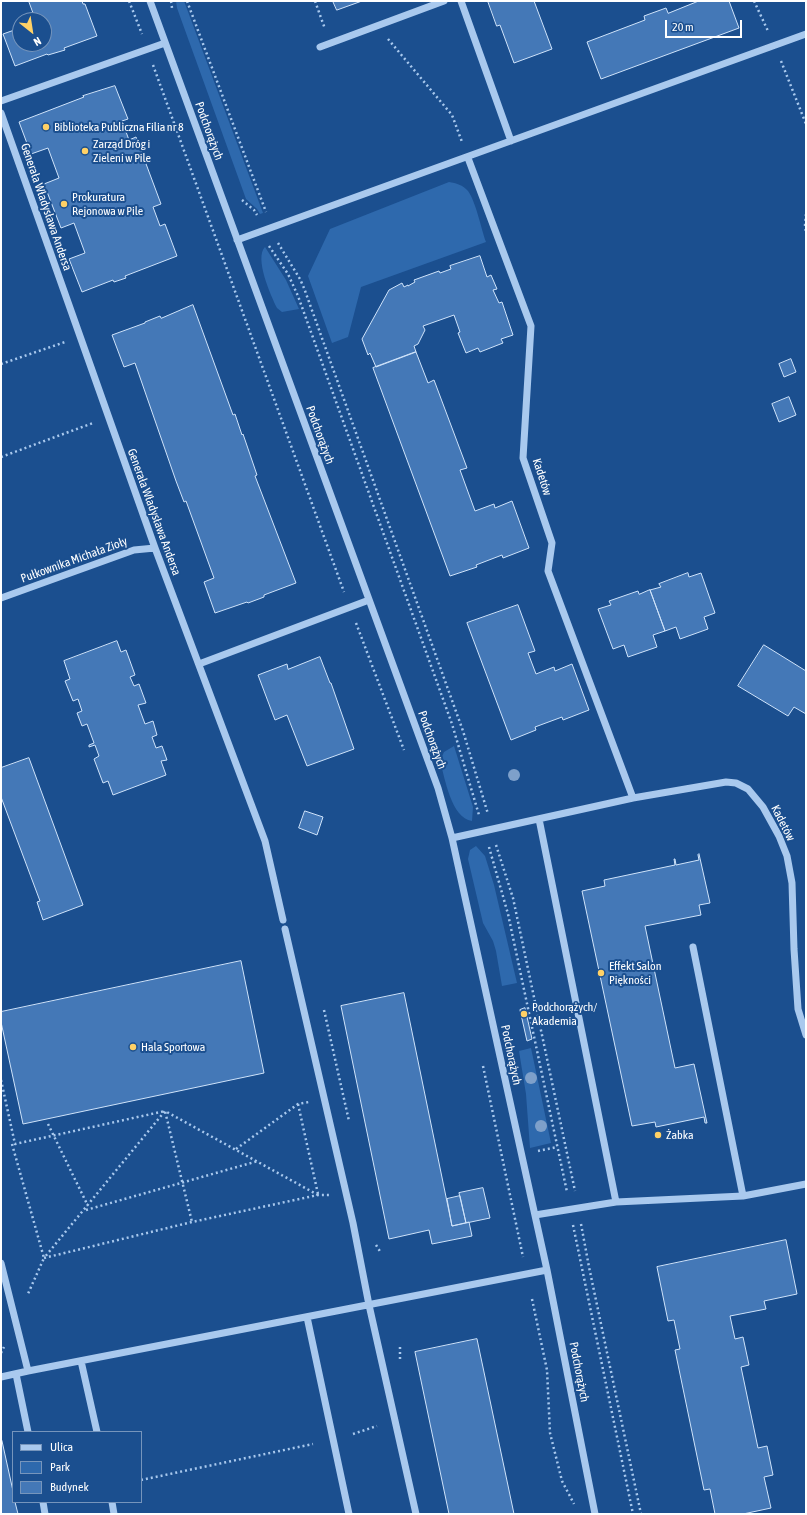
<!DOCTYPE html>
<meta charset="utf-8">
<style>
body{margin:0}
#map{position:relative;width:807px;height:1515px;overflow:hidden;background:#1b4f8f;font-family:"Asap Condensed",sans-serif}
canvas{display:block}
.frame{position:absolute;inset:0;border:2px solid #fff;pointer-events:none}
.legend{position:absolute;left:12px;top:1431px;width:130px;height:72px;box-sizing:border-box;background:#1b4f8f;border:1px solid #7695bc;margin:0;padding:5px 7px;list-style:none;font-size:12px;color:#fff}
.legend li{display:flex;align-items:center;gap:8px;height:20px}
.legend b{width:20px;border:1px solid #7695bc}
.north{position:absolute;left:12px;top:12px;width:40px;height:40px;box-sizing:border-box;background:#1b4f8f;border:1px solid #7695bc;border-radius:50%;rotate:150deg;font-size:11px;font-weight:700;line-height:16px;text-align:center;color:#fff}
.north::after{content:'';display:block;margin:auto;width:14px;height:18px;background:#ffd166;clip-path:polygon(50% 0,100% 100%,50% 72%,0 100%)}
.scale{position:absolute;left:665px;top:20px;width:77px;height:18px;box-sizing:border-box;border:2px solid #fff;border-top:0;padding-left:5px;font-size:12px;line-height:14px;white-space:nowrap;color:#fff;-webkit-text-stroke:3px #1b4f8f;paint-order:stroke}
</style>
<div id="map">
<canvas width="807" height="1515"></canvas>
<div class="frame"></div>
<ul class="legend">
<li><b style="height:5px;background:#a9c9ee"></b>Ulica</li>
<li><b style="height:11px;background:#2e69ad"></b>Park</li>
<li><b style="height:11px;background:#4478b7"></b>Budynek</li>
</ul>
<div class="north">N</div>
<div class="scale">20 m</div>
</div>
<script>
const ctx = document.querySelector('canvas').getContext('2d');
ctx.lineJoin = 'round';
function fill(path, color) { ctx.fillStyle = color; ctx.fill(path, 'evenodd'); }
function strokePath(path, color, width, dash) { ctx.strokeStyle = color; ctx.lineWidth = width; ctx.lineCap = dash ? 'butt' : 'round'; ctx.setLineDash(dash || []); ctx.stroke(path); }
function drawText(font, color, halo, rows, align = 'center') {
  ctx.font = font + ' "Asap Condensed",sans-serif'; ctx.lineWidth = 4; ctx.setLineDash([]); ctx.textBaseline = 'middle'; ctx.strokeStyle = halo; ctx.fillStyle = color; for (const [text, x, y, turn = 0] of rows) {
    ctx.save(); ctx.translate(x, y); ctx.rotate((+turn || 0) * Math.PI / 180); ctx.textAlign = isNaN(turn) ? turn : align; if (halo) ctx.strokeText(text, 0, 0); ctx.fillText(text, 0, 0); ctx.restore();
  }
}
fill(new Path2D(`
 M176,1H184L263,213L260,214L257,209L246,199L177,8Z
 M449,182C456,183 463,185 468,191C476,202 481,228 486,242L361,287L348,337L332,343L308,276L330,229Z
 M265,247L286,280L299,309L282,312L277,308C271,296 254,258 265,247Z
 M454,746L473,807L472,821C451,818 445,778 440,761L444,752Z
 M476,846L485,856L494,885L517,983L502,986L496,951L493,941L483,923L468,859L470,850Z
 M531,1048L551,1143L530,1148L526,1094L519,1051Z`), '#2e69ad');
const building = new Path2D(`
 M29,1H82L83,4H85L97,36L64,48L65,50L48,55L47,54L15,66L3,34L20,28V44H44V20H36Z
 M333,1H362L337,10Z
 M488,1H534L552,49L514,63L500,25L497,26Z
 M699,1H729L739,28L601,79L587,42L645,20L644,16L666,8L668,13Z
 M115,86L128,119L122,121L129,140L136,137L161,204L153,207L160,226L165,224L177,256L125,276L126,278L114,282L113,280L82,292L69,259L85,253L74,223L61,228L44,184L59,178L48,148L31,154L19,122L84,97L83,96Z
 M480,256L487,277L491,275L497,289L493,290L499,303L502,302L513,335L501,339L503,343L480,352L478,348L466,353L458,333L460,332L454,315L423,326L425,330L418,344L414,346L416,352L376,367L370,353L368,355L362,339L389,290L402,283L404,287L408,285V286L415,282L414,280L439,271L440,273L451,269L450,266Z
 M193,305L233,415L235,414L242,435L243,434L257,475L255,476L296,583L264,595V597L248,603L247,602L215,613L204,582L214,578L186,501L184,502L176,481L135,363L124,367L112,335L145,323V322L160,316L161,318Z
 M416,352L428,383L434,380L467,468L460,470L475,511L494,504L495,508L512,501L529,548L503,558L502,555L476,565L477,567L450,576L373,368Z
 M791,359L796,372L784,377L779,364Z
 M789,397L796,415L779,422L772,404Z
 M688,573L689,577L701,573L715,613L704,617L708,629L680,639L676,627L665,631L650,590L661,587L659,584Z
 M650,590L665,631L653,635L657,647L628,657L624,645L613,649L598,609L611,605L609,601L638,591L639,594Z
 M518,605L535,651L528,653L536,674L554,667L555,671L572,664L589,710L563,720L562,717L535,727L536,730L511,740L467,623Z
 M117,641L121,652L126,650L135,675L130,677L134,686L139,684L146,703L138,705L145,724L153,721L157,735L152,737L156,748L162,746L167,760L161,761L166,775L113,795L108,781L103,783L94,759L99,756L95,745L89,747V745L94,743L87,724L82,726L77,713L82,711L78,699L73,701L65,681L70,679L64,661Z
 M764,645L806,671V714L794,707L788,716L738,686Z
 M320,657L330,683H331L354,749L307,766L287,715L275,720L258,675L287,664L288,669Z
 M29,758L83,905L43,920L37,902L40,901L1,797V768Z
 M305,811L323,817L317,835L299,828Z
 M699,854L710,903L699,905L701,915L645,926L675,1068L694,1064L707,1123H705L704,1117L656,1127L655,1122L632,1126L582,891L605,886L604,880L675,865L674,859H675L676,865L699,860L698,855Z
 M241,961L264,1073L23,1124L1,1022V1012Z
 M404,993L452,1226L469,1222L472,1236L432,1244L429,1230L389,1239L341,1006Z
 M525,1008L532,1039L527,1041L520,1010Z
 M483,1188L490,1218L466,1223L459,1193Z
 M460,1196L466,1223L452,1226L447,1199Z
 M786,1240L797,1294L764,1301L766,1309L730,1316L735,1339L743,1337L749,1365L741,1367L758,1448L767,1446L773,1475L764,1477L771,1508L743,1514H715L710,1489L704,1490L675,1350L680,1349L674,1320L668,1321L657,1267Z
 M477,1339L514,1514H449L415,1352Z
 M2,1441L13,1491V1502H15L18,1514H1V1442Z`);
fill(building, '#4478b7');
strokePath(building, '#cfe3fa', 1);
strokePath(new Path2D(`
 M129,1L142,34
 M171,1L172,8
 M187,1L266,212
 M315,1L325,29
 M754,1L768,31
 M388,39L452,115L462,142
 M781,61L806,124
 M153,65L344,592
 M242,200L254,210L257,215
 M806,214L805,225L806,233
 M278,243L300,279L304,288L463,731L488,814
 M269,246L288,274L298,296L452,724L479,815
 M1,364L65,342
 M1,457L93,423
 M356,623L404,750
 M496,845L513,898L575,1191
 M489,847L508,914L567,1192
 M324,1010L349,1121
 M483,1066L523,1257
 M1,1080L15,1144L165,1111L192,1222
 M298,1104L318,1194
 M48,1124L88,1206
 M12,1144L44,1258L27,1296
 M236,1149L298,1104L309,1102
 M538,1151L557,1147
 M318,1195L165,1111L44,1258L192,1222L318,1195H330
 M86,1210L258,1161
 M581,1224L589,1267L641,1514
 M573,1225L633,1514
 M376,1245L381,1253
 M532,1299L547,1370L550,1433L562,1481L574,1504
 M1,1353L4,1347
 M400,1359V1344
 M353,1434L377,1426
 M141,1480L313,1444`), '#a9c9ee', 2.5, [2, 3]);
strokePath(new Path2D(`
 M150,1L438,788L452,838L547,1270L595,1514
 M461,1L511,141
 M320,47L444,1
 M1,101L165,43
 M1,113L155,548L265,841L283,920
 M468,158L531,326L523,458L552,543L548,571L633,798
 M237,240L806,34
 M1,598L134,550L155,548
 M199,664L369,600
 M539,819L616,1202
 M452,838L633,798L726,782L736,783L748,789L763,807L779,836L787,856L792,883L794,949L798,1009L806,1035
 M285,929L353,1223L369,1305L416,1514
 M693,947L743,1196
 M535,1215L616,1202L743,1196L806,1184
 M1,1263L28,1371
 M307,1317L349,1514
 M81,1361L97,1432
 M16,1374L28,1432
 M1,1377L28,1371L547,1270
 M43,1502L45,1514
 M112,1502L114,1514`), '#a9c9ee', 7);
ctx.fillStyle = '#7ea0ca';
for (const [x, y] of [
 [514,775],
 [531,1078],
 [541,1126]
]) { ctx.beginPath(); ctx.arc(x, y, 6, 0, 2 * Math.PI); ctx.fill(); }
for (const [x, y, r, color] of [
 [46,127,4,"#ffd166"],
 [85,151,4,"#ffd166"],
 [64,204,4,"#ffd166"],
 [601,973,4,"#ffd166"],
 [524,1014,4,"#ffd166"],
 [133,1047,4,"#ffd166"],
 [658,1135,4,"#ffd166"]
]) { const dot = new Path2D(); dot.arc(x, y, r, 0, 2 * Math.PI); ctx.fillStyle = color; ctx.fill(dot); strokePath(dot, '#1b4f8f', 1.5); }
drawText('12px', '#fff', '#1b4f8f', [
 ["Biblioteka Publiczna Filia nr 8",54,127],
 ["Zarząd Dróg i",93,144],
 ["Zieleni w Pile",93,158],
 ["Prokuratura",72,197],
 ["Rejonowa w Pile",72,211],
 ["Effekt Salon",609,966],
 ["Piękności",609,980],
 ["Podchorążych/",532,1007],
 ["Akademia",532,1021],
 ["Hala Sportowa",141,1047],
 ["Żabka",666,1135]
], 'left');
drawText('12px', '#fff', '#1b4f8f', [
 ["Podchorążych",209,131,70],
 ["Generała Władysława Andersa",46,207,71],
 ["Podchorążych",320,435,70],
 ["Kadetów",542,477,72],
 ["Generała Władysława Andersa",154,512,70],
 ["Pułkownika Michała Zioły",74,560,-20],
 ["Podchorążych",432,740,70],
 ["Kadetów",783,823,63],
 ["Podchorążych",511,1055,78],
 ["Podchorążych",579,1372,79]
]);
</script>
